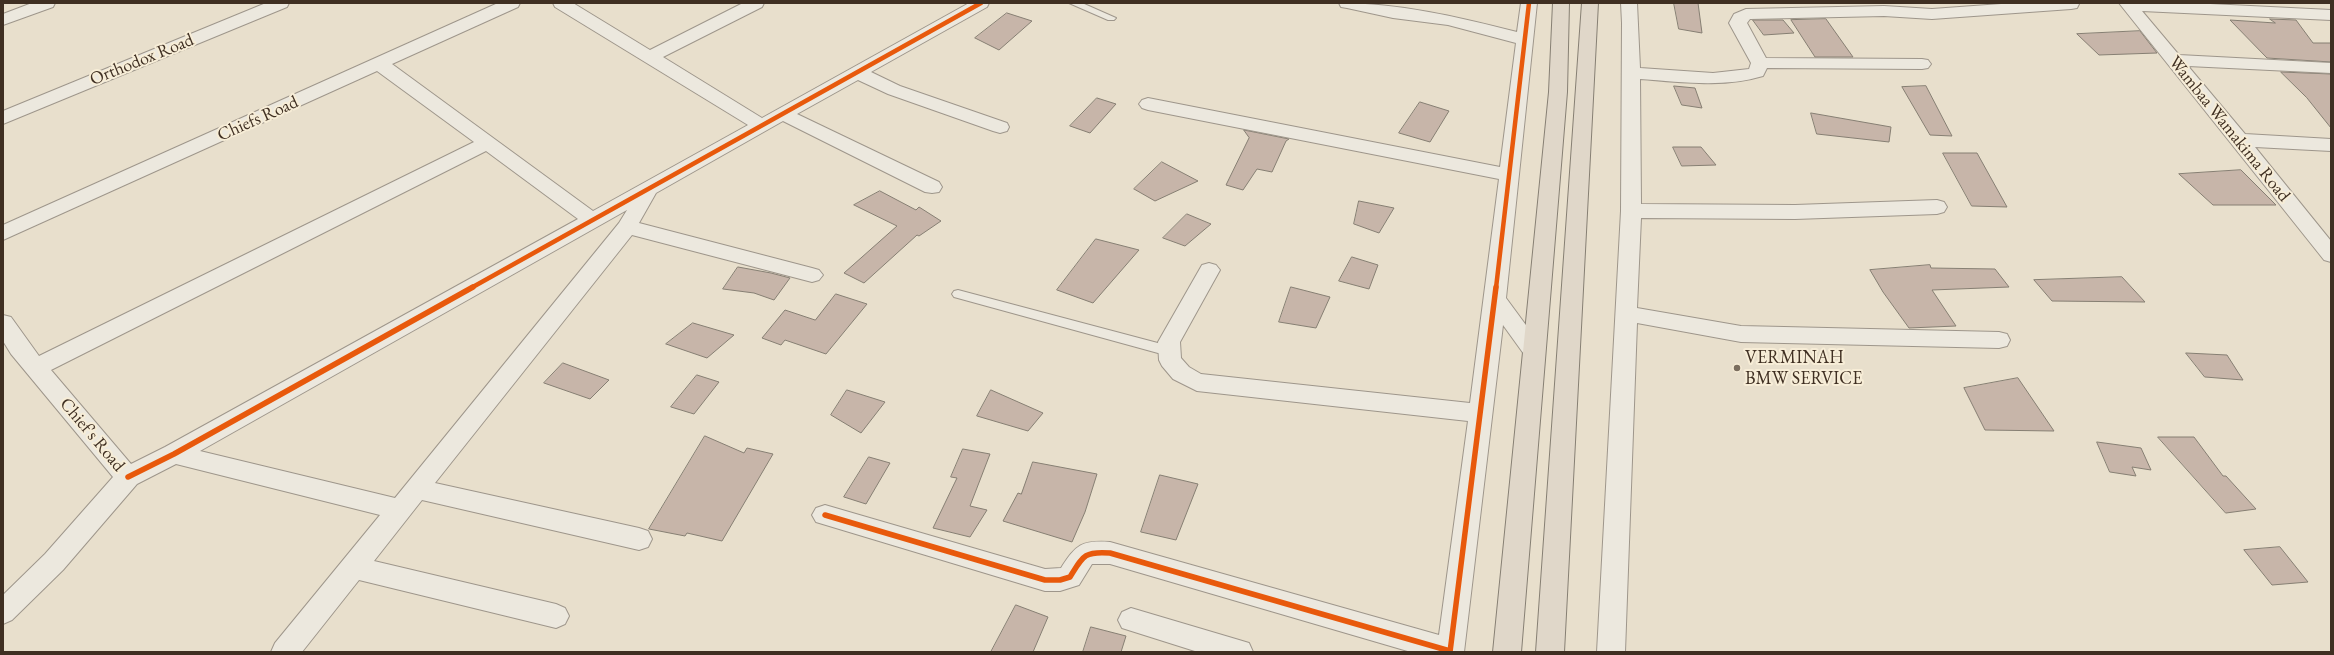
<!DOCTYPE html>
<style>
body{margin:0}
#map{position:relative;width:2334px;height:655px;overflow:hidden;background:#e8dfcc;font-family:"EB Garamond",serif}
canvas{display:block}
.frame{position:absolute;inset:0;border:4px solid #3f2f22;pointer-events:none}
</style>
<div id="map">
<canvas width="2334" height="655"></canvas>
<div class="frame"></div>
</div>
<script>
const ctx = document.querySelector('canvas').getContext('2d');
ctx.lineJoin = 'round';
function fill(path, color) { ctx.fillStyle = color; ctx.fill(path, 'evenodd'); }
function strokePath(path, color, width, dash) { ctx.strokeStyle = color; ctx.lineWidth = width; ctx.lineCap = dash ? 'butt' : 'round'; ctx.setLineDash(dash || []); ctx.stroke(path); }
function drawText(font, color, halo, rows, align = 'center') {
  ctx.font = font + ' "EB Garamond",serif'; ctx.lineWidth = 4; ctx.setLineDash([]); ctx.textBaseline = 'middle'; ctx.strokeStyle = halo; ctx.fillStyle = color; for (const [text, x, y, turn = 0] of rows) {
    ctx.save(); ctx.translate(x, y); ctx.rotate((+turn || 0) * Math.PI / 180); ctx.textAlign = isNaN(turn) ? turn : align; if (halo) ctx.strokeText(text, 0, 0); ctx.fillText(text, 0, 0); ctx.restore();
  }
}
const building = new Path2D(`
 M1674,3H1698L1702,33L1679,29Z
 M1007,13L1032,21L999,50L975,38Z
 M1826,19L1853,57H1815L1791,20Z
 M2270,19L2296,20L2313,43H2331V62L2267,58L2230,20L2275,23Z
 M1753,20H1783L1794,33L1764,35Z
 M2140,31L2157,53L2099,55L2077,34Z
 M2281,72L2331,74V128L2307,98Z
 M1674,86L1695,88L1702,108L1682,105Z
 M1926,86L1952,136L1930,135L1902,87Z
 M1097,98L1116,104L1090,133L1070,126Z
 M1420,102L1449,111L1430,142L1399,133Z
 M1811,113L1891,127L1889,142L1817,134Z
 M1244,130L1289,139L1286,141L1272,172L1257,169L1243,190L1226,185L1249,138Z
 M1673,147H1701L1716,165L1682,166Z
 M1943,153H1977L2007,207L1972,206Z
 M1162,162L1198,181L1155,201L1134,189Z
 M2241,170L2276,205H2213L2179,174Z
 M880,191L916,210L919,207L941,221L919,236L917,235L864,283L844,273L897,226L854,205Z
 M1359,201L1394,208L1379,233L1354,224Z
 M1187,214L1211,224L1185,246L1163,238Z
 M1096,239L1139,250L1093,303L1057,290Z
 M1352,257L1378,265L1369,289L1339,281Z
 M1930,265L1931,268L1995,269L2009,287L1932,290L1956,326L1909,328L1883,292L1870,270Z
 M738,267L771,273L790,278L774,300L754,293L723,289Z
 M2122,277L2145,302L2052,301L2034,280Z
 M1291,287L1330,297L1316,328L1279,322Z
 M836,294L867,304L826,354L785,340L781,345L762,338L785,310L815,320Z
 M693,323L734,335L707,358L666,344Z
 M2186,353L2227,355L2243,380L2205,377Z
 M563,363L609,380L590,399L544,383Z
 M697,375L719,382L694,414L671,407Z
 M2018,378L2054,431L1985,430L1964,388Z
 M847,390L885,402L861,433L831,415Z
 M991,390L1043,413L1028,431L977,416Z
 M705,436L744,453L747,448L773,454L722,541L687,533L685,536L649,529Z
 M2158,437H2194L2223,476H2226L2256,509L2226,513Z
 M2097,442L2141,448L2151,470L2132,467L2136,476L2110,472Z
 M963,449L990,454L970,506L987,510L970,537L933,528L957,478L951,477Z
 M869,457L890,463L866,504L844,497Z
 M1033,462L1097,474L1085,512L1072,542L1003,521L1018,493L1021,494Z
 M1160,475L1198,484L1176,540L1141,532Z
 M2280,547L2308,582L2272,585L2244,550Z
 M1016,605L1048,617L1033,652H991Z
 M1091,627L1126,636L1121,652H1083Z`);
fill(building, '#c7b5a9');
strokePath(building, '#867f73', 1);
const lane = new Path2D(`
 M1069,3H1082L1116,18L1114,20H1108Z
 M958,290L1169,346L1173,348L1175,351L1173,354L1169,356L954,297L952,294L954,291Z`);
const street = new Path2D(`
 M32,3H55L53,7L3,25V14Z
 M266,3H289L287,7L3,124V111Z
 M498,3H520L518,7L392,64L593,211L748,125L555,7L553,3H573L650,50L743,3H764L762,7L663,57L762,118L969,3H989L987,7L871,72L900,86L1007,123L1009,127L1007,131L1000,133L993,131L888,94L858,80L797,114L939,182L942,187L939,192L932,193L925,192L783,121L656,193L639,223L812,268L819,270L823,275L819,280L812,282L632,235L435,483L639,528L648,531L652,539L648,547L639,550L422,500L374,561L556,604L565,608L569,616L565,624L556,628L359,580L302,652H271L275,643L380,515L176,464L137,484L63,570L12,620L3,624V595L45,554L113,477L11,354L3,341V315L11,317L39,356L474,142L377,71L3,240V225ZM486,151L578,219L165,447L131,464L51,370ZM627,210L619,223L395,498L200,451Z
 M1339,3C1399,3 1459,17 1517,32L1521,3H1537L1506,298L1545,351L1542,357L1534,359L1526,357L1503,325L1464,652H1411L1110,564H1092L1079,585L1060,591H1045L816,522L812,515L816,508L825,505L1045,569L1061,568C1076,545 1081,540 1110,542L1439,635L1468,421L1197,391L1173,379L1162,366L1159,360L1158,342L1202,265L1209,263L1216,265L1220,270L1180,342L1181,358L1189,367L1201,374L1470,403L1499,179L1148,110L1142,108L1139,104L1142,100L1148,98L1500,167L1516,43L1448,25L1393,18L1347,8L1341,7Z
 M1621,3H1637L1640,68L1713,73L1749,69L1751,63L1729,23L1734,14L1746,9L1884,6L1932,9L2015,3L2079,4L2077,8L2071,9L1932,19L1884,16L1750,19L1747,23L1766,58L1922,59L1928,60L1931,64L1928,68L1922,69L1767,68L1763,76C1723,88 1682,82 1640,79L1641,204L1795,205L1937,200L1944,202L1947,207L1944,212L1937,214L1795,219L1641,218L1637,308L1741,326L1999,332L2007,334L2010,340L2007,346L1999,348L1741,342L1637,323L1625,652H1597L1621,211L1622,23Z
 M2119,3H2190L2331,10V20L2142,11L2179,55L2331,63V73L2188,66L2245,134L2331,139V151L2255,147L2331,241V262L2324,260Z
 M1131,608L1239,640L1249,643L1253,652H1198L1122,628L1118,620L1122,612Z`);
const highway = new Path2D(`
 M1553,3H1569L1567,92L1521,652H1493L1549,92Z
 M1582,3H1598L1564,652H1536Z`);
strokePath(lane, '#9e968b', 2);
strokePath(street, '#9e968b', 2);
strokePath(highway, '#867f73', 2);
fill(lane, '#ece8de');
fill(street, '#ece8de');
fill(highway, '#e0d7c9');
strokePath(new Path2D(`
 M471,288L981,3
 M1496,288L1529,3`), '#e8590c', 4.5);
strokePath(new Path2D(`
 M128,477L174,454L473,287
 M825,515L1045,580H1060L1070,577C1083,556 1084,551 1110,553L1450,651
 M1450,652L1496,287`), '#e8590c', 5.5);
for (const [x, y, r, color] of [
 [1737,368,4,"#7a6d5e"]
]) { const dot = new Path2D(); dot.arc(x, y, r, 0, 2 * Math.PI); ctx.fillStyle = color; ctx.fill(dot); strokePath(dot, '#f7edd7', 1.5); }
drawText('18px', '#3f2f22', '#f7edd7', [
 ["Orthodox Road",142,60,-22],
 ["Chiefs Road",258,119,-24],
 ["Wambaa Wamakima Road",2229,129,51],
 ["Chief's Road",92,435,50]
]);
drawText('18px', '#3f2f22', '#f7edd7', [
 ["VERMINAH",1745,358],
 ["BMW SERVICE",1745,379]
], 'left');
</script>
